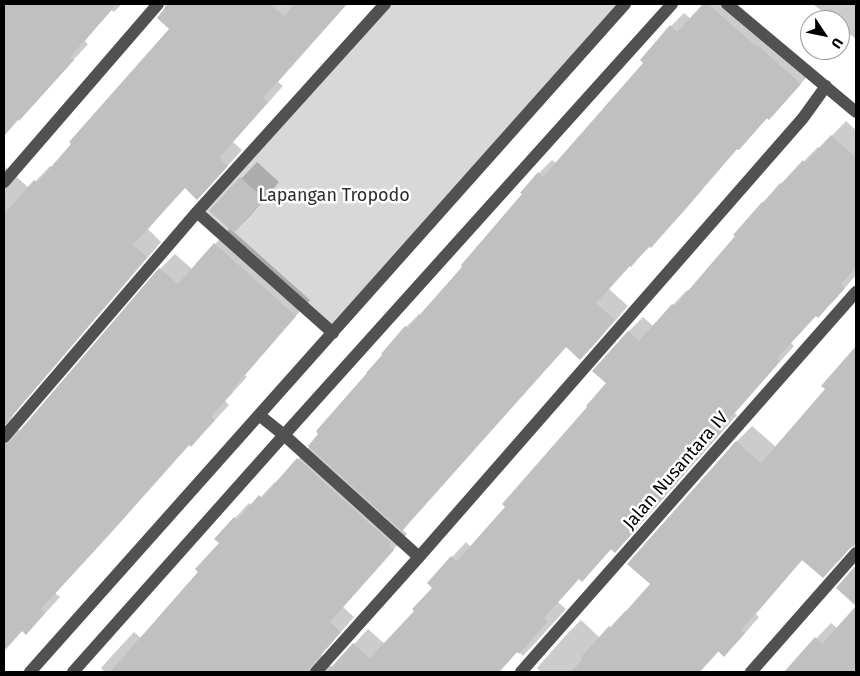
<!DOCTYPE html>
<style>
body{margin:0}
#map{position:relative;width:860px;height:676px;overflow:hidden;background:#fff;font-family:"Fira Sans",sans-serif}
canvas{display:block}
.frame{position:absolute;inset:0;border:5px solid #000;pointer-events:none}
.north{position:absolute;left:800px;top:10px;width:50px;height:50px;box-sizing:border-box;background:#fff;border:1px solid #999;border-radius:50%;rotate:124deg;font-size:14px;font-weight:700;line-height:20px;text-align:center;color:#000}
.north::after{content:'';display:block;margin:auto;width:18px;height:22px;background:#000;clip-path:polygon(50% 0,100% 100%,50% 72%,0 100%)}
</style>
<div id="map">
<canvas width="860" height="676"></canvas>
<div class="frame"></div>
<div class="north">U</div>
</div>
<script>
const ctx = document.querySelector('canvas').getContext('2d');
ctx.lineJoin = 'round';
function fill(path, color) { ctx.fillStyle = color; ctx.fill(path, 'evenodd'); }
function strokePath(path, color, width, dash) { ctx.strokeStyle = color; ctx.lineWidth = width; ctx.lineCap = dash ? 'butt' : 'round'; ctx.setLineDash(dash || []); ctx.stroke(path); }
function drawText(font, color, halo, rows, align = 'center') {
  ctx.font = font + ' "Fira Sans",sans-serif'; ctx.lineWidth = 5; ctx.setLineDash([]); ctx.textBaseline = 'middle'; ctx.strokeStyle = halo; ctx.fillStyle = color; for (const [text, x, y, turn = 0] of rows) {
    ctx.save(); ctx.translate(x, y); ctx.rotate((+turn || 0) * Math.PI / 180); ctx.textAlign = isNaN(turn) ? turn : align; if (halo) ctx.strokeText(text, 0, 0); ctx.fillText(text, 0, 0); ctx.restore();
  }
}
fill(new Path2D(`
 M385,4H625L333,333L197,212Z`), '#d8d8d8');
fill(new Path2D(`
 M4,4H122L114,12L111,10L85,41L88,44L34,104L19,119L4,136Z
 M190,4H347L278,82L283,86L233,142L242,150L212,183L185,187L148,229L161,242L13,415L11,420L14,429L19,430H22L160,269L175,254L192,269L230,228L211,211L257,162L279,182L250,216L234,232L310,300L245,375L247,377L225,401L229,405L206,430L190,444L111,533L55,593L60,597L41,618L26,633L23,630L4,651V166L29,188L50,166L52,168L171,29L169,27Z
 M705,4H736L813,70L782,105L768,117L739,149L738,148L685,210L664,233L631,265H630L609,289L628,306L594,345L580,359L567,346L404,527L405,528L403,530L407,534L343,607L354,617L322,654V659L329,666H334L368,629L385,644L415,611L433,588L452,557L466,542L471,547L507,506L608,383L628,332L643,317L653,326L687,290L689,291L736,236L762,203L818,147L820,148L846,121L856,130V267L855,269L856,270V275L833,302L816,315L791,343L794,346L735,413L737,415L630,536L615,551L612,548L582,581L579,578L558,602L566,609L537,641L523,656L518,651L499,672H103L104,671L101,668L120,647L134,632L141,638L199,571L221,543L235,518L249,503L252,506L275,482L277,483L310,446L406,327L419,314L421,315L524,194L539,173L552,160L556,163L645,63L671,26L684,13L691,19Z
 M813,4H856V39L840,26V20H833Z
 M856,348V500L843,514L841,518L856,532V541L839,561L823,576L803,559L756,614L759,617L739,640L724,655L719,651L700,672H541L537,668L565,636L581,620L600,638L625,611L627,612L652,584L736,442L752,426L776,447L827,389Z
 M856,607V672H784L831,623L837,628Z`), '#0003');
fill(new Path2D(`
 M4,4H117L70,57L74,60L19,121L18,119L4,136Z
 M166,4H270L284,16L295,4H347L263,98L268,102L219,158L228,166L197,200L185,188L133,245L147,257L4,425V214L34,180L37,183L71,144L69,142L169,29L157,18L164,9Z
 M703,4H708L755,45L756,44L801,84L769,120L767,118L739,150L737,149L702,188H703L671,225L651,248L649,246L631,267L630,266L596,303L615,320L580,360L566,347L402,531L308,446L318,434L316,431L367,373H366L382,355L381,354L405,326L408,328L462,267L461,265L522,194L520,193L538,172L543,177L643,63L640,60L670,25L677,32Z
 M831,135L856,158V267L841,284L845,288L818,318L816,316L777,358L780,361L721,428L723,430L615,553L611,549L582,582L579,579L544,618L548,621L519,654L517,652L499,672H327L353,643L370,658L414,611L412,609L432,588L427,583L451,556L457,561L505,507L502,504L587,407L586,406L606,383L592,371L628,331L639,341L672,304L675,306L735,236L733,235L762,202L763,203L780,183L781,184L803,160L805,163Z
 M240,177L264,199L234,233L209,211Z
 M214,243L296,316L231,391L233,392L211,417L215,420L191,447L189,445L96,549L41,609L45,613L26,635L22,631L4,651V445L10,442L159,268L178,284Z
 M856,346V545L850,548L823,578L802,560L741,630L745,633L724,657L718,651L699,672H571L582,660L580,658L609,626L611,628L650,584L627,564L736,441L761,463L825,389L821,386Z
 M297,458L391,543L389,546L394,550L330,622L341,632L310,667L308,672H110L198,572L195,569L219,543L214,539L234,517L237,520L259,495L262,498Z
 M856,565V672H784L815,637L822,644L856,606L836,588Z`), '#c0c0c0');
strokePath(new Path2D(`
 M727,4L856,112
 M4,182L158,4
 M197,212L333,333
 M259,415L284,435L419,557
 M4,437L197,212L385,4
 M30,672L625,4
 M73,672L284,435L672,4
 M316,672L419,557L803,118L826,86
 M521,672L856,292
 M751,672L856,553`), '#515151', 12);
drawText('18px', '#2f2f2f', '#fff', [
 ["Lapangan Tropodo",334,196]
]);
drawText('18px', '#000', '#fff', [
 ["Jalan Nusantara IV",676,471,-49]
]);
</script>
